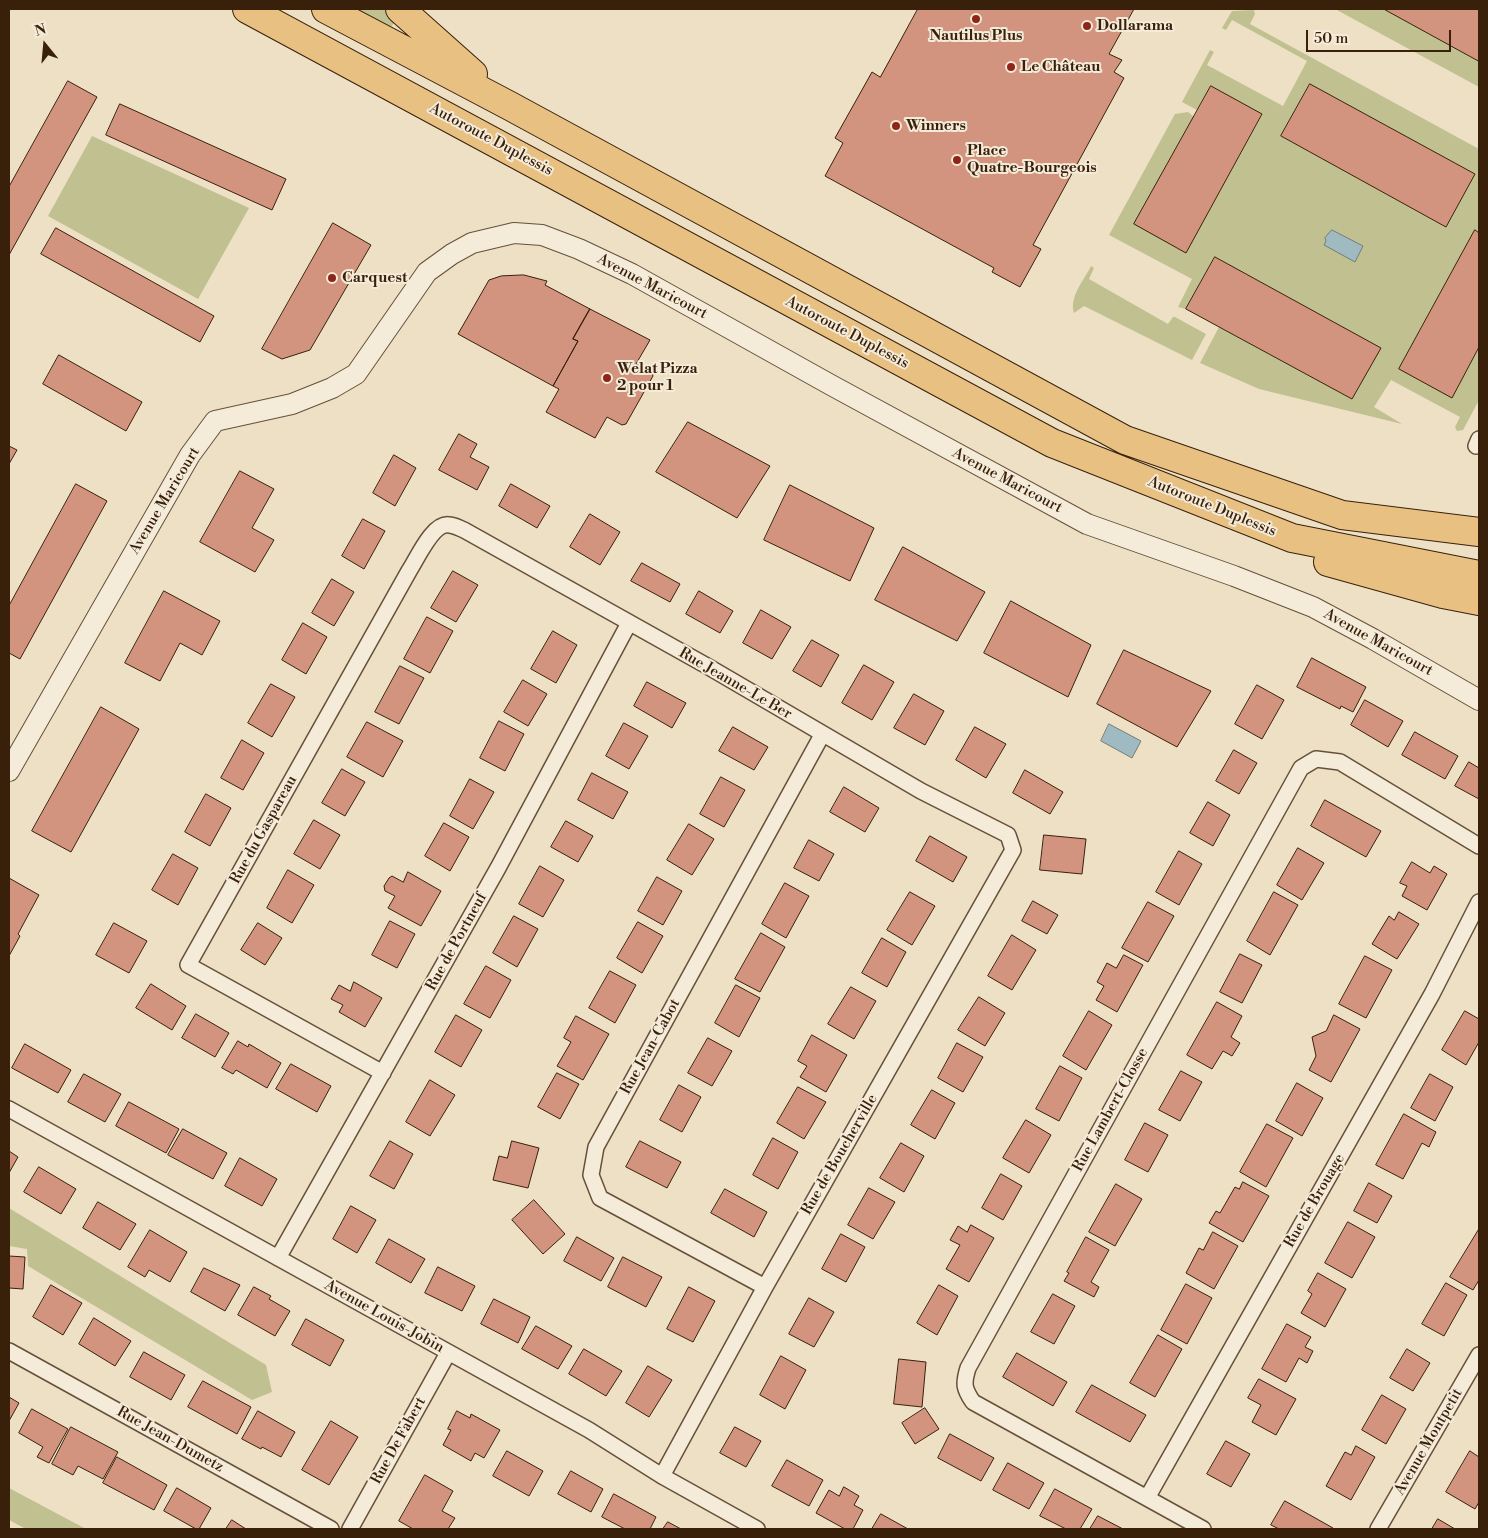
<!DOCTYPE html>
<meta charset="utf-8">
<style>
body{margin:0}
#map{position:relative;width:1488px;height:1538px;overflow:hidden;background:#eee0c5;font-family:"Libre Bodoni",serif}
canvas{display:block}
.frame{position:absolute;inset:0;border:10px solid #39200b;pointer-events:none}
.north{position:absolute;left:20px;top:20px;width:50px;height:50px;-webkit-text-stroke:4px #f4ebd9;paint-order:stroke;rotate:343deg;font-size:14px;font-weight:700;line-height:20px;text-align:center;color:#39200b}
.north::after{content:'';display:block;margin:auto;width:18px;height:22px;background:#39200b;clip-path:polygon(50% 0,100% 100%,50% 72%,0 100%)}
.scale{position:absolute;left:1306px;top:30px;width:145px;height:22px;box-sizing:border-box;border:2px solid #39200b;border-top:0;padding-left:6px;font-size:15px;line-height:18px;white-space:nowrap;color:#39200b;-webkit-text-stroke:4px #f4ebd9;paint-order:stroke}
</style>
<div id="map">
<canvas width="1488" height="1538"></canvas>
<div class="frame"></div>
<div class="north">N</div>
<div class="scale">50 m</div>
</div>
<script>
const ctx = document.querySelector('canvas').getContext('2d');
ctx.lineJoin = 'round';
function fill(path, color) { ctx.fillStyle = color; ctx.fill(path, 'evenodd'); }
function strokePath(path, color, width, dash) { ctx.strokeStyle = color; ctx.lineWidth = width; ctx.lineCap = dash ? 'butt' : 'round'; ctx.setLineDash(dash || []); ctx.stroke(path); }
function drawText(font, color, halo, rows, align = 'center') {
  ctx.font = font + ' "Libre Bodoni",serif'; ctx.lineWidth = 4; ctx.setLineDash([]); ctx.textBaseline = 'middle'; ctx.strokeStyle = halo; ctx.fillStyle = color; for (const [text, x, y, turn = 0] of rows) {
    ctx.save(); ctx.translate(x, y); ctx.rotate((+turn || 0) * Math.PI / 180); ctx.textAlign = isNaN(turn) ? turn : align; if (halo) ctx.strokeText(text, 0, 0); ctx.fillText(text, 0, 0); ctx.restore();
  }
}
fill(new Path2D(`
 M354,9H385L395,22L390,28Z
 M1335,9H1479V87Z
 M1254,10L1255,14L1250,24L1479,149V233L1475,231L1452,397L1479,347V400L1463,430L1457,431L1455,427L1460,417L1391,380L1374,407L1402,424L1259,389L1200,363L1219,327L1352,399L1380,348L1215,257L1186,309L1178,307L1192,279L1109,235L1175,114L1188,112L1194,117L1186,252L1262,115L1211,86L1197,110L1182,102L1210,50L1214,52L1207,65L1283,106L1307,61L1232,20L1226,30L1222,28L1232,11ZM1310,84L1474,174L1446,227L1281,136Z
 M92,136L249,208L198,299L48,216Z
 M1091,266L1094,268L1089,279L1168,324L1173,317H1175L1206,334L1192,360L1084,306L1074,313C1069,297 1084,280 1091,266Z
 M9,1208L266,1365L272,1392L252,1400L28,1266L27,1249L9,1246Z
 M9,1488L86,1529H26L9,1520Z`), '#c0c090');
const water = new Path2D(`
 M1332,230L1363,246L1355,262L1324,245L1326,241L1325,238Z
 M1109,724L1141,741L1132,758L1101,741Z`);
fill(water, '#9fbac0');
strokePath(water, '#767c78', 1);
const building = new Path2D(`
 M918,9H1134L1109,54L1122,60L1114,72L1124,78L1033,245L1041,249L1020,287L992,272L994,268L825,176L843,143L835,138L872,72L880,77Z
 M1384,9H1479V61Z
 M68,81L97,97L9,255V187Z
 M1310,84L1475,174L1446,227L1281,136Z
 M1211,86L1262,114L1186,253L1134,224Z
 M120,104L286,179L272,210L106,135Z
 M333,223L371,245L310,350L282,359L262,349Z
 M56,228L214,316L200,342L41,254Z
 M1475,230L1479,233V347L1452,398L1399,369Z
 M1215,257L1381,348L1352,399L1186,309Z
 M524,275L543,280L547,281L545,285L590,309L573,339L578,341L553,386L458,334L489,280L501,276Z
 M590,309L650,340L636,364L652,372L653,376L626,424L622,425L607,417L595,438L546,412L559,389L553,386L578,341L573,339Z
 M59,355L142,402L126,431L43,384Z
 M688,422L770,466L737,518L656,472Z
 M459,434L477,444L470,457L489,467L477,490L439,470Z
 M9,446L17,450L9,464Z
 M394,455L416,468L395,506L373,493Z
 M240,471L274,489L252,528L274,540L255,572L200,542Z
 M76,484L107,501L20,659L9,653V606Z
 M511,484L550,506L537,528L499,506Z
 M790,485L874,528L850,581L764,540Z
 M590,514L620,532L600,565L570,547Z
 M363,519L385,531L364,569L342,556Z
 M903,547L985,592L957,641L875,600Z
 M642,563L680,584L670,602L631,581Z
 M453,571L478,585L456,622L431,608Z
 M332,579L354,592L334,626L312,613Z
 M164,591L220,621L202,655L180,643L160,681L125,663Z
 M699,591L733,611L720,633L686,614Z
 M1011,601L1091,645L1068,697L984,653Z
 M761,610L791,627L772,659L743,643Z
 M427,617L453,631L430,673L404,659Z
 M303,623L327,637L306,674L282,660Z
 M553,631L577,645L556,683L531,669Z
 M812,640L839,655L821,687L793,671Z
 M1124,650L1211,691L1177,747L1097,704Z
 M1312,658L1366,687L1353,712L1341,706L1340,709L1297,687Z
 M864,665L894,682L872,720L842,703Z
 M400,666L424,678L399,724L375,712Z
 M523,680L547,694L528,726L504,712Z
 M647,682L686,703L672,728L634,706Z
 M271,684L295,697L272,737L248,723Z
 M1257,685L1284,700L1262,739L1235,724Z
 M914,694L944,711L925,745L894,728Z
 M1365,700L1403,721L1388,747L1351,725Z
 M101,707L139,729L71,852L32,831Z
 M499,721L524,734L505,771L480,758Z
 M367,722L403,741L383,777L347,757Z
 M624,723L648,736L629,769L606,756Z
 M733,727L768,747L754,770L719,751Z
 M975,727L1006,744L986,778L956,760Z
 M1415,732L1458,756L1445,779L1402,755Z
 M242,740L264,753L243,790L221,778Z
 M1234,750L1257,763L1239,794L1216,781Z
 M1469,762L1479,768V799L1455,786Z
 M342,769L365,782L345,816L322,803Z
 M1025,770L1063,792L1050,814L1013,793Z
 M592,773L628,792L613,819L578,800Z
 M721,777L745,790L724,827L700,814Z
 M470,779L494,792L473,829L450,816Z
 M844,787L879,808L865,832L830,812Z
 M206,794L231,808L210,846L185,832Z
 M1325,800L1381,831L1366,857L1311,826Z
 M1208,802L1230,815L1213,846L1190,833Z
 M314,820L340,835L320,869L294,854Z
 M566,821L593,836L578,862L551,847Z
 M444,823L469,837L450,871L425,856Z
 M689,824L714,839L692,875L667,860Z
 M1044,835L1086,839L1082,874L1040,870Z
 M930,836L967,857L953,882L916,861Z
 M809,840L834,854L819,881L794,868Z
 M1298,848L1324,863L1302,900L1277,885Z
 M1179,851L1202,864L1179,905L1156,892Z
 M173,854L198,868L178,905L152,890Z
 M1412,862L1430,873L1434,866L1447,874L1427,910L1402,896L1407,886L1400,883Z
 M540,866L564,880L543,917L519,904Z
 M288,870L314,885L292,923L267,908Z
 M408,872L441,891L421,926L388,908L395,896L385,891L384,886L389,878L392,876L403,882Z
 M657,877L682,891L663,925L638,911Z
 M9,878L39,895L18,934L20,936L9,956Z
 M785,883L809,896L786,938L762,924Z
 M910,892L935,906L912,945L887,930Z
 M1274,892L1298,905L1270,955L1247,941Z
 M1033,901L1058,915L1047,934L1022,921Z
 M1148,902L1174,916L1148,962L1122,948Z
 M1399,912L1419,924L1397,959L1372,944L1389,916L1394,920Z
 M514,916L538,929L517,967L493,953Z
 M390,921L415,934L397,968L372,955Z
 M638,922L663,936L642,973L617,958Z
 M114,923L147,941L129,973L96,955Z
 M258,923L282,938L265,965L241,950Z
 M761,933L785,947L760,992L735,979Z
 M1012,935L1036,950L1012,990L988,976Z
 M882,938L906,952L887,987L862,973Z
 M1240,954L1262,965L1242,1003L1220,992Z
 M1124,955L1143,965L1117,1012L1096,1000L1104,986L1097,982L1107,963L1116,968Z
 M1365,956L1392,970L1366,1018L1339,1004Z
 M486,966L511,980L490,1018L464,1004Z
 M610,971L636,985L615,1023L589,1008Z
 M354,982L382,998L365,1027L339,1012L343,1005L331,999L339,985L350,991Z
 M151,984L186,1006L172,1030L136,1008Z
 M736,985L760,998L739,1037L715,1023Z
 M851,987L876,1001L854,1039L828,1024Z
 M979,997L1005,1013L985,1046L958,1030Z
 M1217,1002L1242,1016L1231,1037L1240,1043L1232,1056L1223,1051L1212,1069L1187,1055Z
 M1089,1011L1112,1025L1086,1070L1063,1056Z
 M1465,1011L1479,1019V1042L1466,1065L1442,1050Z
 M196,1014L229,1033L215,1057L182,1038Z
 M456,1015L482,1030L461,1067L435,1052Z
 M1334,1015L1360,1029L1331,1082L1309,1070L1316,1056L1312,1037L1326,1031Z
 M576,1016L609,1034L583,1080L557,1066L571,1042L564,1038Z
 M812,1035L847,1055L826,1092L800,1077L807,1066L798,1061Z
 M708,1038L732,1051L712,1086L688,1073Z
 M238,1041L248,1047L249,1044L281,1063L267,1088L236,1070L233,1074L222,1068Z
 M957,1043L983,1057L963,1092L938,1078Z
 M25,1044L71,1070L58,1093L12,1068Z
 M291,1064L331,1086L317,1112L276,1089Z
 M1060,1066L1082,1078L1059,1121L1036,1109Z
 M1181,1071L1202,1082L1180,1121L1159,1110Z
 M557,1073L579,1084L560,1119L538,1107Z
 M84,1074L121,1094L105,1122L68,1102Z
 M1430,1074L1453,1087L1435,1121L1411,1108Z
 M430,1080L455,1095L430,1136L406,1122Z
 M1297,1083L1323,1098L1302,1136L1276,1121Z
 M679,1085L701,1097L682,1132L660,1120Z
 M798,1087L826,1102L804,1139L777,1123Z
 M932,1090L955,1103L935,1139L911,1125Z
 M129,1102L179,1129L166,1153L116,1126Z
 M1404,1114L1436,1132L1429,1147L1422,1143L1403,1179L1376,1165Z
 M1026,1120L1051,1135L1029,1173L1003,1158Z
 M1145,1123L1168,1135L1148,1172L1125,1160Z
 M1267,1124L1293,1138L1266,1187L1240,1172Z
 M183,1129L227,1153L213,1179L168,1155Z
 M773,1138L798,1152L778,1189L753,1175Z
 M390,1141L413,1154L394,1189L370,1176Z
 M512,1141L539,1148L528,1188L493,1180L499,1156L507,1158Z
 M640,1141L681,1162L667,1188L626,1167Z
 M901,1143L924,1156L904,1192L880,1178Z
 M9,1151L18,1157L9,1173Z
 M240,1158L277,1179L262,1206L225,1186Z
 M39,1167L76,1189L61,1214L24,1192Z
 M1001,1174L1022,1186L1003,1220L982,1208Z
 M1243,1182L1269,1196L1243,1242L1209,1223L1216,1211L1220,1213L1235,1187L1239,1189Z
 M1369,1183L1392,1196L1377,1223L1354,1211Z
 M1116,1184L1142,1199L1115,1246L1089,1232Z
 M869,1188L895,1202L873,1239L848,1225Z
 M725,1189L767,1212L754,1237L711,1213Z
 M534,1200L565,1234L543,1254L512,1220Z
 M98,1202L136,1224L120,1250L83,1228Z
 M351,1206L376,1220L357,1253L333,1239Z
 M1348,1222L1375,1237L1352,1278L1325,1263Z
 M971,1225L994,1238L969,1282L946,1269L960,1245L950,1240L958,1226L967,1232Z
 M1479,1229V1280L1473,1290L1450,1277Z
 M150,1230L187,1252L170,1282L149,1270L145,1277L128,1267Z
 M1213,1232L1238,1246L1214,1289L1186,1273L1199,1248L1203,1250Z
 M841,1234L865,1247L846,1282L822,1269Z
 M577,1237L614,1258L601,1281L564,1261Z
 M1086,1237L1109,1250L1091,1282L1099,1287L1094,1297L1064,1281L1069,1273L1067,1272Z
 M389,1239L425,1259L411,1283L376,1263Z
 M9,1256L25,1257L23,1289L9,1288Z
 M623,1257L662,1277L646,1307L608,1287Z
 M438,1267L475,1286L462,1311L425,1293Z
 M204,1268L240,1285L225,1311L191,1292Z
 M1318,1273L1346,1289L1325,1327L1301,1313L1312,1294L1308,1291Z
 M1446,1283L1467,1295L1444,1336L1422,1324Z
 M1186,1284L1212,1298L1187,1344L1161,1330Z
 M51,1285L82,1303L63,1335L33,1317Z
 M939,1285L958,1296L937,1335L917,1323Z
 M254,1287L271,1296L269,1299L290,1311L275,1336L238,1315Z
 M689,1287L715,1301L693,1342L667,1329Z
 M1053,1294L1075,1306L1054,1344L1031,1332Z
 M809,1298L834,1312L814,1347L789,1334Z
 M494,1299L530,1317L518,1343L481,1324Z
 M94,1318L131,1341L115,1366L79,1344Z
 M306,1319L344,1340L330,1366L292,1345Z
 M1287,1324L1311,1337L1305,1347L1313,1351L1307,1363L1299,1358L1286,1382L1262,1369Z
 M536,1326L572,1346L558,1369L522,1349Z
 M1158,1335L1182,1349L1155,1397L1130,1383Z
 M584,1349L622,1371L606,1396L569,1374Z
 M1407,1349L1430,1363L1413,1391L1390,1378Z
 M144,1352L185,1375L171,1400L130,1377Z
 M1017,1353L1067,1382L1053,1406L1003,1377Z
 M781,1356L806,1370L785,1409L760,1395Z
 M899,1359L926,1362L922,1407L894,1404Z
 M648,1366L672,1380L649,1417L626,1403Z
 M1259,1379L1296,1399L1276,1435L1252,1422L1261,1405L1248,1398Z
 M203,1381L251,1407L237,1434L188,1407Z
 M1092,1385L1146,1415L1130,1442L1076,1412Z
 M1382,1395L1406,1409L1386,1444L1362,1430Z
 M9,1397L19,1403L9,1421Z
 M925,1408L939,1429L915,1444L902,1423Z
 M32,1409L68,1429L49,1463L37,1457L43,1447L19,1433Z
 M258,1411L295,1432L281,1457L262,1447L261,1449L242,1439Z
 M457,1411L470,1418L471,1414L500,1430L484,1458L475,1453L471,1461L443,1445L451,1430L448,1429Z
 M331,1421L358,1437L329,1485L302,1470Z
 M71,1427L118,1452L103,1479L78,1466L73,1475L52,1464Z
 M735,1427L761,1441L746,1467L720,1453Z
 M950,1434L994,1458L981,1481L938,1458Z
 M1226,1441L1250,1454L1231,1487L1207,1474Z
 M1356,1446L1375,1457L1351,1500L1326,1486L1345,1452L1351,1455Z
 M507,1451L543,1471L529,1496L493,1476Z
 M1470,1451L1479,1457V1502L1475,1509L1446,1492Z
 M117,1457L167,1485L154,1510L103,1483Z
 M787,1460L823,1480L809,1506L772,1486Z
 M1008,1463L1044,1483L1029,1509L993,1490Z
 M571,1471L603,1489L591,1512L558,1494Z
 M425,1475L453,1491L442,1511L455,1518L448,1529H413L399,1521Z
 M844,1487L859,1496L854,1505L863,1510L853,1529H845L816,1513L829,1490L839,1496Z
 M177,1488L211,1508L199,1529H196L164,1511Z
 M1055,1489L1092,1509L1080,1529H1066L1040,1516Z
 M614,1494L656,1517L650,1529H625L602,1517Z
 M1285,1501L1333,1528L1332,1529H1279L1271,1525Z
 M881,1514L908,1529H872Z
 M1098,1516L1123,1529H1090Z
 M1438,1519L1455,1529H1432Z
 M232,1520L246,1529H226Z
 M668,1522L681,1529H663Z`);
fill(building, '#d2947f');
strokePath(building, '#39200b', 1);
const minor = new Path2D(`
 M1476,446L1479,439
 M383,1073L188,965L409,571C417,559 433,522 449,525C454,525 459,528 464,530L707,666L921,791L1008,835L1013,850L765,1287L662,1476
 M9,1109L589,1430L662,1476L757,1529
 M278,1258L498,868L629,623
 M765,1287L600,1198L591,1175L596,1147L822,735
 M9,1351L331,1529
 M1147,1498L1432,994L1479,902
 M350,1529L448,1353
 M1203,1529L973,1402C964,1389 963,1384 968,1368L1301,768L1316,759L1340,762L1479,846
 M1378,1529L1479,1355`);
const tertiary = new Path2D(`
 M9,771L190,455L215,421L292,404L332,388L356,374L427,272L452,254L472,243L514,233L542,235L579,249L632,274L831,385L1087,524L1234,576L1313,607L1373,639L1479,700`);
const motorway = new Path2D(`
 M247,9L1052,443L1292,538L1479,575
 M326,9L510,106L1125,440L1342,515L1479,532
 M400,9L473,74
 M1328,562L1443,594L1479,601`);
strokePath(minor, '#66503a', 18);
strokePath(tertiary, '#66503a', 22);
strokePath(motorway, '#39200b', 30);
strokePath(minor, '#f4ebd9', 15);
strokePath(tertiary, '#f4ebd9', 20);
strokePath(motorway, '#e7c082', 28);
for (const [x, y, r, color] of [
 [976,19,5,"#8f2418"],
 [1087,26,5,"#8f2418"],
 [1011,67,5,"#8f2418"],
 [896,126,5,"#8f2418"],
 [957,160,5,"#8f2418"],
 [332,278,5,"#8f2418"],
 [607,378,5,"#8f2418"]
]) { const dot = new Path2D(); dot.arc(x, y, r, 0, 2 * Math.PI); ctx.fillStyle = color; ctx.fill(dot); strokePath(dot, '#f4ebd9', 2); }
drawText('bold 15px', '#39200b', '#f4ebd9', [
 ["Dollarama",1097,26],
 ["Nautilus Plus",976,36,"center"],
 ["Le Château",1021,67],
 ["Winners",906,126],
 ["Place",967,151],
 ["Quatre-Bourgeois",967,168],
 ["Carquest",342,278],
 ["Welat Pizza",617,369],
 ["2 pour 1",617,386]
], 'left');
drawText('15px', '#39200b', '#f4ebd9', [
 ["Autoroute Duplessis",491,140,28],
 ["Avenue Maricourt",652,287,28],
 ["Autoroute Duplessis",847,333,28],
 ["Avenue Maricourt",1007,481,28],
 ["Avenue Maricourt",165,501,-59],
 ["Autoroute Duplessis",1212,507,22],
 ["Avenue Maricourt",1378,643,29],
 ["Rue Jeanne-Le Ber",735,684,30],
 ["Rue du Gaspareau",264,830,-61],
 ["Rue de Portneuf",457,942,-61],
 ["Rue Jean-Cabot",651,1047,-61],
 ["Rue Lambert-Closse",1111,1110,-61],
 ["Rue de Boucherville",840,1155,-60],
 ["Rue de Brouage",1315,1201,-60],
 ["Avenue Louis-Jobin",384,1317,29],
 ["Rue Jean-Dumetz",170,1440,29],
 ["Rue De Fabert",399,1441,-61],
 ["Avenue Montpetit",1429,1442,-60]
]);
</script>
